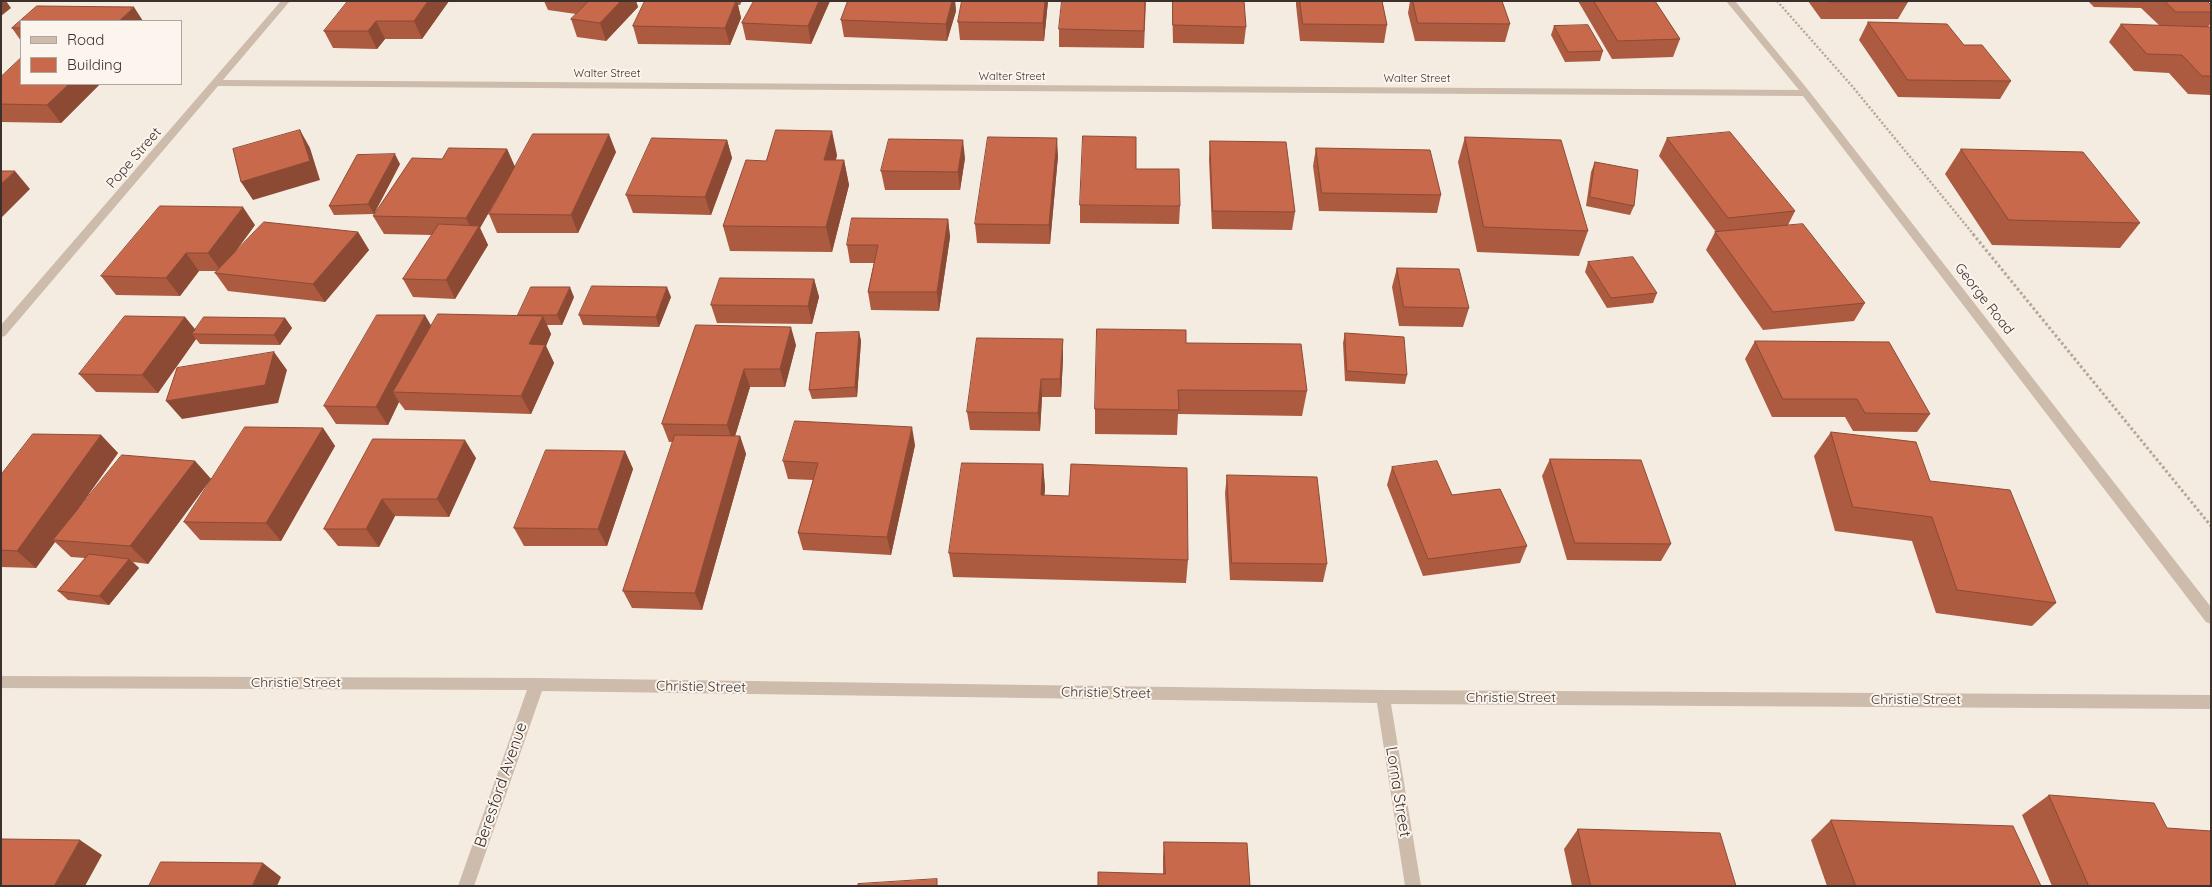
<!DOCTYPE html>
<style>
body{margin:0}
#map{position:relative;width:2212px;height:887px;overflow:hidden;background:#f4ebe1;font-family:Quicksand,sans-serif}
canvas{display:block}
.frame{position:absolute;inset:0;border:2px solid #3b302b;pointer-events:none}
.legend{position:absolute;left:20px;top:20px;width:162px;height:65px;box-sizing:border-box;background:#fbf5ee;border:1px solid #aea6a0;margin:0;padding:6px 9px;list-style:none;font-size:15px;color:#3b302b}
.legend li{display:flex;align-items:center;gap:10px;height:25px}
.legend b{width:25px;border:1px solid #aea6a0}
</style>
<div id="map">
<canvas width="2212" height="887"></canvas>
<div class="frame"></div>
<ul class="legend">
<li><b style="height:6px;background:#cdbbac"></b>Road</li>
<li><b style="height:14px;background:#c8694b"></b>Building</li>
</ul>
</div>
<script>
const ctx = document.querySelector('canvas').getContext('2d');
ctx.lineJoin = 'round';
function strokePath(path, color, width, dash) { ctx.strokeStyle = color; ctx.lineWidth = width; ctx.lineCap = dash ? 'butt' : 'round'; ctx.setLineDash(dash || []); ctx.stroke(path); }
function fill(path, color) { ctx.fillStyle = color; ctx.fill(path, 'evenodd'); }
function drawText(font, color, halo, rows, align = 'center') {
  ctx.font = font + ' Quicksand,sans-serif'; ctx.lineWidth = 4; ctx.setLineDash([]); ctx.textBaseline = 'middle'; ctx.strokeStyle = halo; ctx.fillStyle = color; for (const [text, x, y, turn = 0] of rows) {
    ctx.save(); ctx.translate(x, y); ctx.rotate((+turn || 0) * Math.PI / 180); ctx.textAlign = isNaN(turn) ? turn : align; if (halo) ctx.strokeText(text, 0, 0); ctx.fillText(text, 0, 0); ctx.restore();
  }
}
strokePath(new Path2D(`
 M1777,1L1852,86L1974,235`), '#b9a596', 2.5, [2, 2]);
strokePath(new Path2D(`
 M1973,234L2211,526`), '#b9a596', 3, [2.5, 2.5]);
fill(new Path2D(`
 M281,1H290L223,80L1799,90L1726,1H1735L1809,91L2211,607V624L2206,622L1803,96L218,86L5,336L1,337V325Z
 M1,676L537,678L1383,690L2211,695V709L1391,704L1421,886H1405L1377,703L542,691L474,886H458L527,690L1,688Z`), '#cdbbac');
fill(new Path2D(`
 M449,1L422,39H385L377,49L333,48L324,31Z
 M544,1H636L638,7L606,41L577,37L571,19L576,14L548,10Z
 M645,1H742L740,5H738L741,18L730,45L638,44L633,26Z
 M754,1H830L811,44L746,40L742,23Z
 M848,1H955L956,11L947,41L844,37L841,20Z
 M962,1H1048L1044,41L960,40L958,22Z
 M1146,1L1144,48L1059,47V29Z
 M1172,1H1244L1246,27L1244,44L1173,43Z
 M1296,1H1382L1387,25L1384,43L1300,41L1296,5Z
 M1410,1H1502L1510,24L1505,42L1415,41L1408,13Z
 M1578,1H1655L1680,39L1673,57L1612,59Z
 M1808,1H1907L1908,2L1898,19H1821Z
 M2088,1H2207L2211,5V23L2208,27H2211V95L2188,94L2169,73L2134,71L2109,42L2121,24L2160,26L2141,8L2094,7Z
 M21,21V41L12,28Z
 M1868,22L1964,45L2011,81L2000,99L1898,97L1859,40Z
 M1554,26L1603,51L1600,61L1565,62L1551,35Z
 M1,77L100,84L61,123L1,122Z
 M1465,137L1588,231L1579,256L1477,252L1458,162Z
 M1667,138L1795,211L1788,225L1865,303L1854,321L1763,330L1706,250L1715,232H1716L1659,156Z
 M727,140L732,158L711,215L633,213L626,195Z
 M1210,141L1295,212L1292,230L1212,229L1209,159Z
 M1316,148L1441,195L1437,213L1319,211L1313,166Z
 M507,149L515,167L616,152L578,233H497L489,214L512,171L480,228L488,245L455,299L413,297L403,279L432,235L384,234L373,216L442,159Z
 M1961,149L2140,223L2120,248L1992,245L1945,174Z
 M837,155L836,160H844L849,185L832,252L730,251L723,226L766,161Z
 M1058,156L1050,244L977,243L975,224Z
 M965,158L960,190H885L881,171Z
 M1595,162L1634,206L1630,215L1586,206L1591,172Z
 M400,164L374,214L334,215L329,206Z
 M1080,205L1180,206L1179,224L1080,223Z
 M948,219L950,237L939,311L871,310L868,292L874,263H850L847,245Z
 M255,225L236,251L358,232L369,250L325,302L228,291L215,273L217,271H199L180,296L116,295L101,276Z
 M1588,262L1657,293L1653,303L1607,308L1585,272Z
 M1397,268L1469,308L1463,327L1399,326L1392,287Z
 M814,279L819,297L812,324L717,323L711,305Z
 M574,297L562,325H547L551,334L546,346L554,363L531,414L405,410L399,402L388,425L336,424L324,406L431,326L518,315Z
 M671,297L659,327L583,325L579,315Z
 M185,317L195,330L285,318L292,328L280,345L200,344L196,339L158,393L96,392L79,374Z
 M696,325L796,345L785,387H750L735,436H740L746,454L702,610L632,608L623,591L673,442H669L662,424Z
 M859,332L861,341L857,397L812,399L809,390Z
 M1345,333L1407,375L1405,384L1345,381L1343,343Z
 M1755,341L1930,414L1917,432L1853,431L1845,417H1772L1745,359Z
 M1186,343L1307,391L1302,416L1178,414L1177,435L1095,434V409Z
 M1063,358L1061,397H1042L1040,431L970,430L967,412Z
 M323,428L335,446L281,541L200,540L184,522Z
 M1831,432L1930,481L2056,603L2032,626L1936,613L1912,541L1835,531L1814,456Z
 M101,435L118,453L79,508L195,461L211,479L148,564L133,562L139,568L109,605L68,600L58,591L85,558L71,557L55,542L36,568L1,567V475Z
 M373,439L476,458L449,517L395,516L379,547L338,546L324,529Z
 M915,445L891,555L803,550L798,533L813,480L788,479L783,461Z
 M625,451L633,469L607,546H524L514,528Z
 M1550,459L1671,544L1661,561L1567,560L1542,476Z
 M1043,464L1045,489L1044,496L1188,560L1186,583L953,577L949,553Z
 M1392,467L1452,495L1527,546L1520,563L1423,576L1387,485Z
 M1227,475L1327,564L1323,582L1230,580L1225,493Z
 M2049,795L2167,828L2211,886H2052L2022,815Z
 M1831,820L2041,886H1827L1811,840Z
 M1578,829L1736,886H1572L1564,849Z
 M1164,842L1250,886L1163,874V857Z`), '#ac5a40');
fill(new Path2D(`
 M1,1H6L11,8L1,16Z
 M428,1H449L422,39L414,21Z
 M621,1H636L638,7L606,41L600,23Z
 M737,1L741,18L730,45L725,28Z
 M819,1H830L811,44L808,26Z
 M952,1H955L956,11L947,41L946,24Z
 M1045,1H1048L1044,41L1043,23Z
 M134,7L143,21H119Z
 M376,21L385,39L377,49L368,31Z
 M69,84H100L61,123L47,105Z
 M300,130L310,148L320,180L253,200L241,182Z
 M832,131L837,155L829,185L824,160Z
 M609,134L616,152L578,233L571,215Z
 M1057,138L1058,156L1050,244L1049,225Z
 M727,140L732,158L711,215L705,197Z
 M963,140L965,158L960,190L958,172Z
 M507,149L515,167L480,228L488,245L455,299L446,280L474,234L466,218Z
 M395,154L400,164L374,214L368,204Z
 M844,160L849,185L832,252L826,227Z
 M15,171L30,189L1,218V184Z
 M243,207L255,225L221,271L208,253Z
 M948,219L950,237L939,311L937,292Z
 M358,232L369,250L325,302L313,284Z
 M186,253L199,271L180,296L166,278Z
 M814,279L819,297L812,324L808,306Z
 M570,287L574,297L562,325L557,315Z
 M667,287L671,297L659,327L656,317Z
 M425,315L436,334L393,392L399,402L388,425L376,407Z
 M543,316L551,334L546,346L554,363L531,414L521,396L529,344Z
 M185,317L199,334H192L196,339L158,393L142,375Z
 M285,318L292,328L280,345L274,335Z
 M791,327L796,345L785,387L780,369Z
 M859,332L861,341L857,397L855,387Z
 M1063,339V358L1061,397L1060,379Z
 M274,352L287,370L278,403L182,419L166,401Z
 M744,369L750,387L733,443L727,425Z
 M1041,379L1042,397L1040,431L1038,413Z
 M912,427L915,445L891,555L887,537Z
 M323,428L335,446L281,541L266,523Z
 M101,435L118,453L56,540H53L55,542L36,568L17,551Z
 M740,436L746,454L702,610L695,593Z
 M465,440L476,458L449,517L437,499Z
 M625,451L633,469L607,546L598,529Z
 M195,461L211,479L148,564L130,546Z
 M1043,464L1045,489L1042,519L1041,495Z
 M382,499L395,516L379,547L366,529Z
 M129,559L139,568L109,605L99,596Z
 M80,840L102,855L85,886H54Z
 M263,863L281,877L277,886H252Z`), '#8c4a34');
const building = new Path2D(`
 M348,1H428L414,21H376L368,31H324Z
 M589,1H621L600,23L571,19Z
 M645,1H736L725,28L633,26Z
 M754,1H819L808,26L742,23Z
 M848,1H952L946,24L841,20Z
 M962,1H1045L1043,23L958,22Z
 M1062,1H1145L1144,31L1059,29Z
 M1173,1H1244L1246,27L1173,25Z
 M1300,1H1382L1387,25L1303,24Z
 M1413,1H1502L1510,24L1418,23Z
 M1594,1H1655L1680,39L1618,41Z
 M1829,1H1907L1908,2H1830Z
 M2165,1H2207L2211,5V12H2176Z
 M37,6L134,7L119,21H21V28H12Z
 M1868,22L1947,24L1964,45H1982L2011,81L1908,80Z
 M2121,24L2211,27V76H2202L2182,55L2147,54Z
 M1588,25L1603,51L1568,52L1554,26Z
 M21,58V84H69L47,105L1,104V77Z
 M300,130L310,161L241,182L233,149Z
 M776,130L832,131L824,160H844L826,227L723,226L746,160L766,161Z
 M1730,132L1795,211L1728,218L1667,138Z
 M533,134H609L571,215L489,214Z
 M1083,136L1136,137V169H1179L1180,206L1080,205Z
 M988,137L1057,138L1049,225L975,224Z
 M1465,137L1561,140L1588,231L1484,227Z
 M652,138L727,140L705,197L626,195Z
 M889,139L963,140L958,172L881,171Z
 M1210,141L1286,142L1295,212L1213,211Z
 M449,148L507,149L466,218L373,216L412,158L442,159Z
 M1316,148L1430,150L1441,195L1322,193Z
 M1961,149L2083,152L2140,223L2009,220Z
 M395,154L368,204L329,206L357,155Z
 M1595,162L1638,170L1634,206L1590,197Z
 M1,171H15L1,184Z
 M160,206L243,207L208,253H186L166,278L101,276Z
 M852,218L948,219L937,292H868L878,245H847Z
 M264,222L358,232L313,284L215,273Z
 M439,224L479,226L446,280L403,279Z
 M1803,224L1865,303L1773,312L1715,232Z
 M1633,257L1657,293L1611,298L1588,262Z
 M1397,268L1459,269L1469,308L1404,307Z
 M720,278L814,279L808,306L711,305Z
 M592,286L667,287L656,317L579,315Z
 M531,287H570L557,315H518Z
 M438,314L543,316L529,344L545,345L521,396L393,392Z
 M377,315H425L376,407L324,406Z
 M125,316L185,317L142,375L79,374Z
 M204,317L285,318L274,335L192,334Z
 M696,325L791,327L780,369H744L727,425L662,424Z
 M1097,329L1186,330V343L1301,344L1307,391L1178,390L1179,410L1095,409Z
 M859,332L855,387L809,390L816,333Z
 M1345,333L1404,337L1407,375L1347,371Z
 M977,338L1063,339L1060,379H1041L1038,413L967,412Z
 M1755,341L1889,342L1930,414L1865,413L1857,399H1783Z
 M274,352L265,385L166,401L177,368Z
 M795,421L912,427L887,537L798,533L818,463L783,461Z
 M245,427L323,428L266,523L184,522Z
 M1831,432L1916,442L1930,481L2010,490L2056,603L1957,590L1932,517L1853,507Z
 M33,434L101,435L17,551L1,550V475Z
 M675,435L740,436L695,593L623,591Z
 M373,439L465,440L437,499H382L366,529H324Z
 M546,450L625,451L598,529L514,528Z
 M122,455L195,461L130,546L53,540Z
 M1550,459L1641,460L1671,544L1575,543Z
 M1437,461L1452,495L1500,489L1527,546L1428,559L1392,467Z
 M962,463L1043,464L1041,495L1069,496L1071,464L1187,468L1188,560L949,553Z
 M1227,475L1317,477L1327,564L1232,563Z
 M89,554L129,559L99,596L58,591Z
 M2049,795L2154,803L2167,828L2211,831V886H2089Z
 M1831,820L2013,826L2041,886H1856Z
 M1578,829L1720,833L1736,886H1591Z
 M1,839L80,840L54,886H1Z
 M1164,842L1247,843L1250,886H1098V872L1165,874Z
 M161,862L263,863L252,886H149Z
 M937,879V886H858V884Z`);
fill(building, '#c8694b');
strokePath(building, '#8c4a34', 1);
drawText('11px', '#3b302b', '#fbf5ee', [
 ["Walter Street",607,74],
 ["Walter Street",1012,77],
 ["Walter Street",1417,79]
]);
drawText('14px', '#3b302b', '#fbf5ee', [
 ["Pope Street",134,158,-49],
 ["George Road",1984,299,52],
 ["Christie Street",296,683],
 ["Christie Street",701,687,1],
 ["Christie Street",1106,693,1],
 ["Christie Street",1511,698],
 ["Christie Street",1916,700]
]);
drawText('16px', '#3b302b', '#fbf5ee', [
 ["Beresford Avenue",501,785,-71],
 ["Lorna Street",1398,792,81]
]);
</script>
